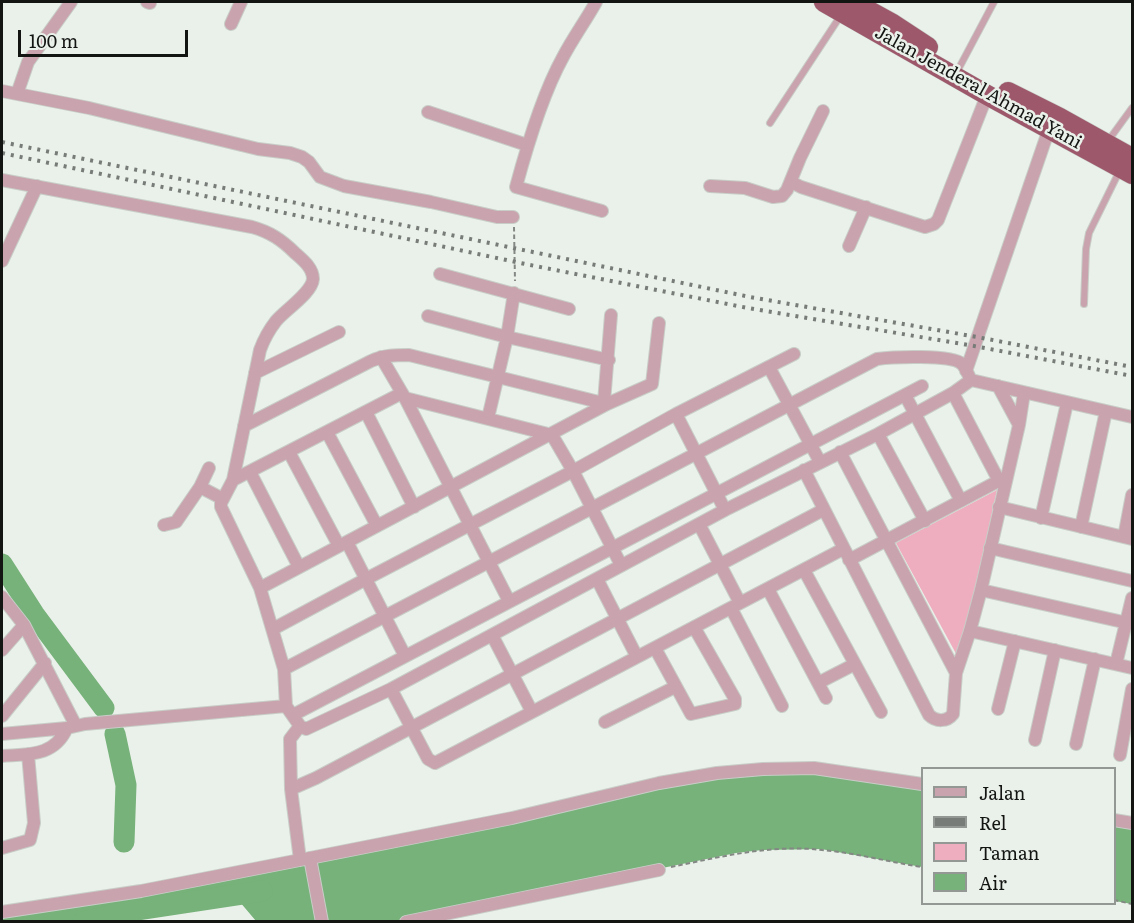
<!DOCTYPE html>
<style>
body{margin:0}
#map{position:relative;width:1134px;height:923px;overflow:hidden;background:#eaf0ea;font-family:Literata,serif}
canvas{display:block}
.frame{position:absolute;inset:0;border:3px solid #131513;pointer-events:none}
.legend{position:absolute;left:921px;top:767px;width:195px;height:138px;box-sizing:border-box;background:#eaf0ea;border:2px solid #949894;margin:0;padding:8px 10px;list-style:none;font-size:18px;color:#131513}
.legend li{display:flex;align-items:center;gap:12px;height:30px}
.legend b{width:30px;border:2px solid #949894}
.scale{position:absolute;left:18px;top:30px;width:170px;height:27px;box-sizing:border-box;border:3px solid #131513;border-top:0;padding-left:8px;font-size:18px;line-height:21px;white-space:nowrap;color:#131513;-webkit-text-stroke:4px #eaf0ea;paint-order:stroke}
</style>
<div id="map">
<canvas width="1134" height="923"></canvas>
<div class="frame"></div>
<ul class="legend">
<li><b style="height:8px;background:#c9a3ad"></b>Jalan</li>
<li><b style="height:8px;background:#787c78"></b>Rel</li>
<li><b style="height:16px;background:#eeaebf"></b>Taman</li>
<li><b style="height:16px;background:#76b279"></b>Air</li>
</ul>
<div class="scale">100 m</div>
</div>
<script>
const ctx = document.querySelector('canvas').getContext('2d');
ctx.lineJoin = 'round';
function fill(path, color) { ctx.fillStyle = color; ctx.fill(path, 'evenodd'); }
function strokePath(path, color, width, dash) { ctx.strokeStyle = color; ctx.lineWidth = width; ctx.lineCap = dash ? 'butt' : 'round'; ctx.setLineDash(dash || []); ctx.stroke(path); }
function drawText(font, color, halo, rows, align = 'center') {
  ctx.font = font + ' Literata,serif'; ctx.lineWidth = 5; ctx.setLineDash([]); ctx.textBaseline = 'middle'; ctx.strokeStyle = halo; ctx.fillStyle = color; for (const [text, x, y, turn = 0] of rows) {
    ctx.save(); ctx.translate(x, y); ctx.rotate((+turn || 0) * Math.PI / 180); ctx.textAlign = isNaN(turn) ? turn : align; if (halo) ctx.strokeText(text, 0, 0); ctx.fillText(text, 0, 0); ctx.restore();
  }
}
fill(new Path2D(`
 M997,490L960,661L896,543Z`), '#eeaebf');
fill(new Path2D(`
 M762,769L922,784V867L821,849L762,850L736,853L402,921H256L234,895L130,911L83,921L2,922V913L717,773Z
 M1114,820L1132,823V904L1115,901Z`), '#76b279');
strokePath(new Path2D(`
 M2,564L34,614L104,708
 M115,734L126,785L124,842
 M83,922L130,911L262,891`), '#76b279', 21);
const service = new Path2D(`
 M959,68L994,2
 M770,123L841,15
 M1108,141L1132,108
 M1084,304L1086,249L1089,233L1119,172`);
const minor = new Path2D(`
 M147,2L150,3
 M596,2C586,20 573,38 563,57C542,95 527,146 516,187L602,211
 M231,24L241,2
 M2,91L89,108L258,149L290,153L302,157L309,162L320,177L344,186L431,202L497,217H513
 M17,94L28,62L71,2
 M428,112L527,145
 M2,180L252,227C270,232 282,240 295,253C303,260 313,268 313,279C312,293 285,310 276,321C269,330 264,339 260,350L233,480L221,503V507L260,588L284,669L286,706L300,726L306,729L391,689L725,510L878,434L953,393L971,380C968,375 966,368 962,364C952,354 891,357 877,359L284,669
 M791,182L801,187L925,227L934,224L938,220L987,95
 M710,186L745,188L773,197L782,196L787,190L800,158L823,111
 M849,246L866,207
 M2,261L37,186
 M440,274L569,309
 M428,316L507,337L609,360
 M381,357L405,398L509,601
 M769,367L820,462
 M966,371L1049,129
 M255,373L339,332
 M971,380L1132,417
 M998,386L1019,425
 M953,393L999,481
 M905,395L961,501
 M405,398L552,435L573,471L621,565
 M604,402L611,315
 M366,412L414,507
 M676,414L725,510
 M488,418L507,337L514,293
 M244,426L371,361C384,355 396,355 409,355L607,404
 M327,432L377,526
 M878,434L925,521
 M289,452L339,546
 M840,452L956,673
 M804,470L929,715C936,722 947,722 953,714L956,673L970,631L981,590L1019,425L1024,393
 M250,472L299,567
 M233,480L402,393
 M200,487L209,468
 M999,507L1132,539
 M1041,518L1067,403
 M699,524L740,603
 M164,525L176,522L200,487L223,499
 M1081,527L1106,411
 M1124,537L1132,495
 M347,542L405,656
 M990,548L1132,581
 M849,560L1006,477
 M804,570L881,712
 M597,579L637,657
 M260,588L607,404L652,384L659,323
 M768,589L826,698
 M981,590L1132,624
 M2,597L24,625L76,726
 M731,608L782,706
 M273,629L366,579L573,471L676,414L794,354
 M970,631L1132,668
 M492,635L532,712
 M655,648L691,714L735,704V699L694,627
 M2,650L24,625
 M1116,664L1132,598
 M818,683L855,664
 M391,689L428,759L435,763L843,549
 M998,709L1015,641
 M293,715L922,386
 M2,716L45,663
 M605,722L675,687
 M300,726L290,739L291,789L300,860
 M2,734L67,728
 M1035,740L1055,650
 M1076,744L1095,659
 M1120,755L1132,689
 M2,756C28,754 54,757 67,728L85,724L286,706
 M291,789L316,778L823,510
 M1114,820L1132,823
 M2,848L30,840L34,823L28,754
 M310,858L322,922
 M2,912L141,891L310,858L512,818L659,783L717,773L763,769L814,768L922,784
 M406,922L659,870`);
const trunk = new Path2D(`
 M824,2L987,95L1132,174
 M853,2L893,24L928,47
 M1008,92L1060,118L1132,158`);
strokePath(service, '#c8cdc8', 8);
strokePath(minor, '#c8cdc8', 14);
strokePath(trunk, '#c8cdc8', 21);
strokePath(new Path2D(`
 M514,227L515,281
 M671,867C720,857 771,844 822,850C856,853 889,862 922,867
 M1114,900L1132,904`), '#848884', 2, [4.5, 3]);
strokePath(service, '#c9a3ad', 6);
strokePath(minor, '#c9a3ad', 12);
strokePath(trunk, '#9d586c', 20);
strokePath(new Path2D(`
 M2,142L750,297L977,337L1132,367
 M2,153L530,265L748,308L974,346L1132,376`), '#787c78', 4, [3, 6]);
drawText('18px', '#131513', '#eaf0ea', [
 ["Jalan Jenderal Ahmad Yani",978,88,29]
]);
</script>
